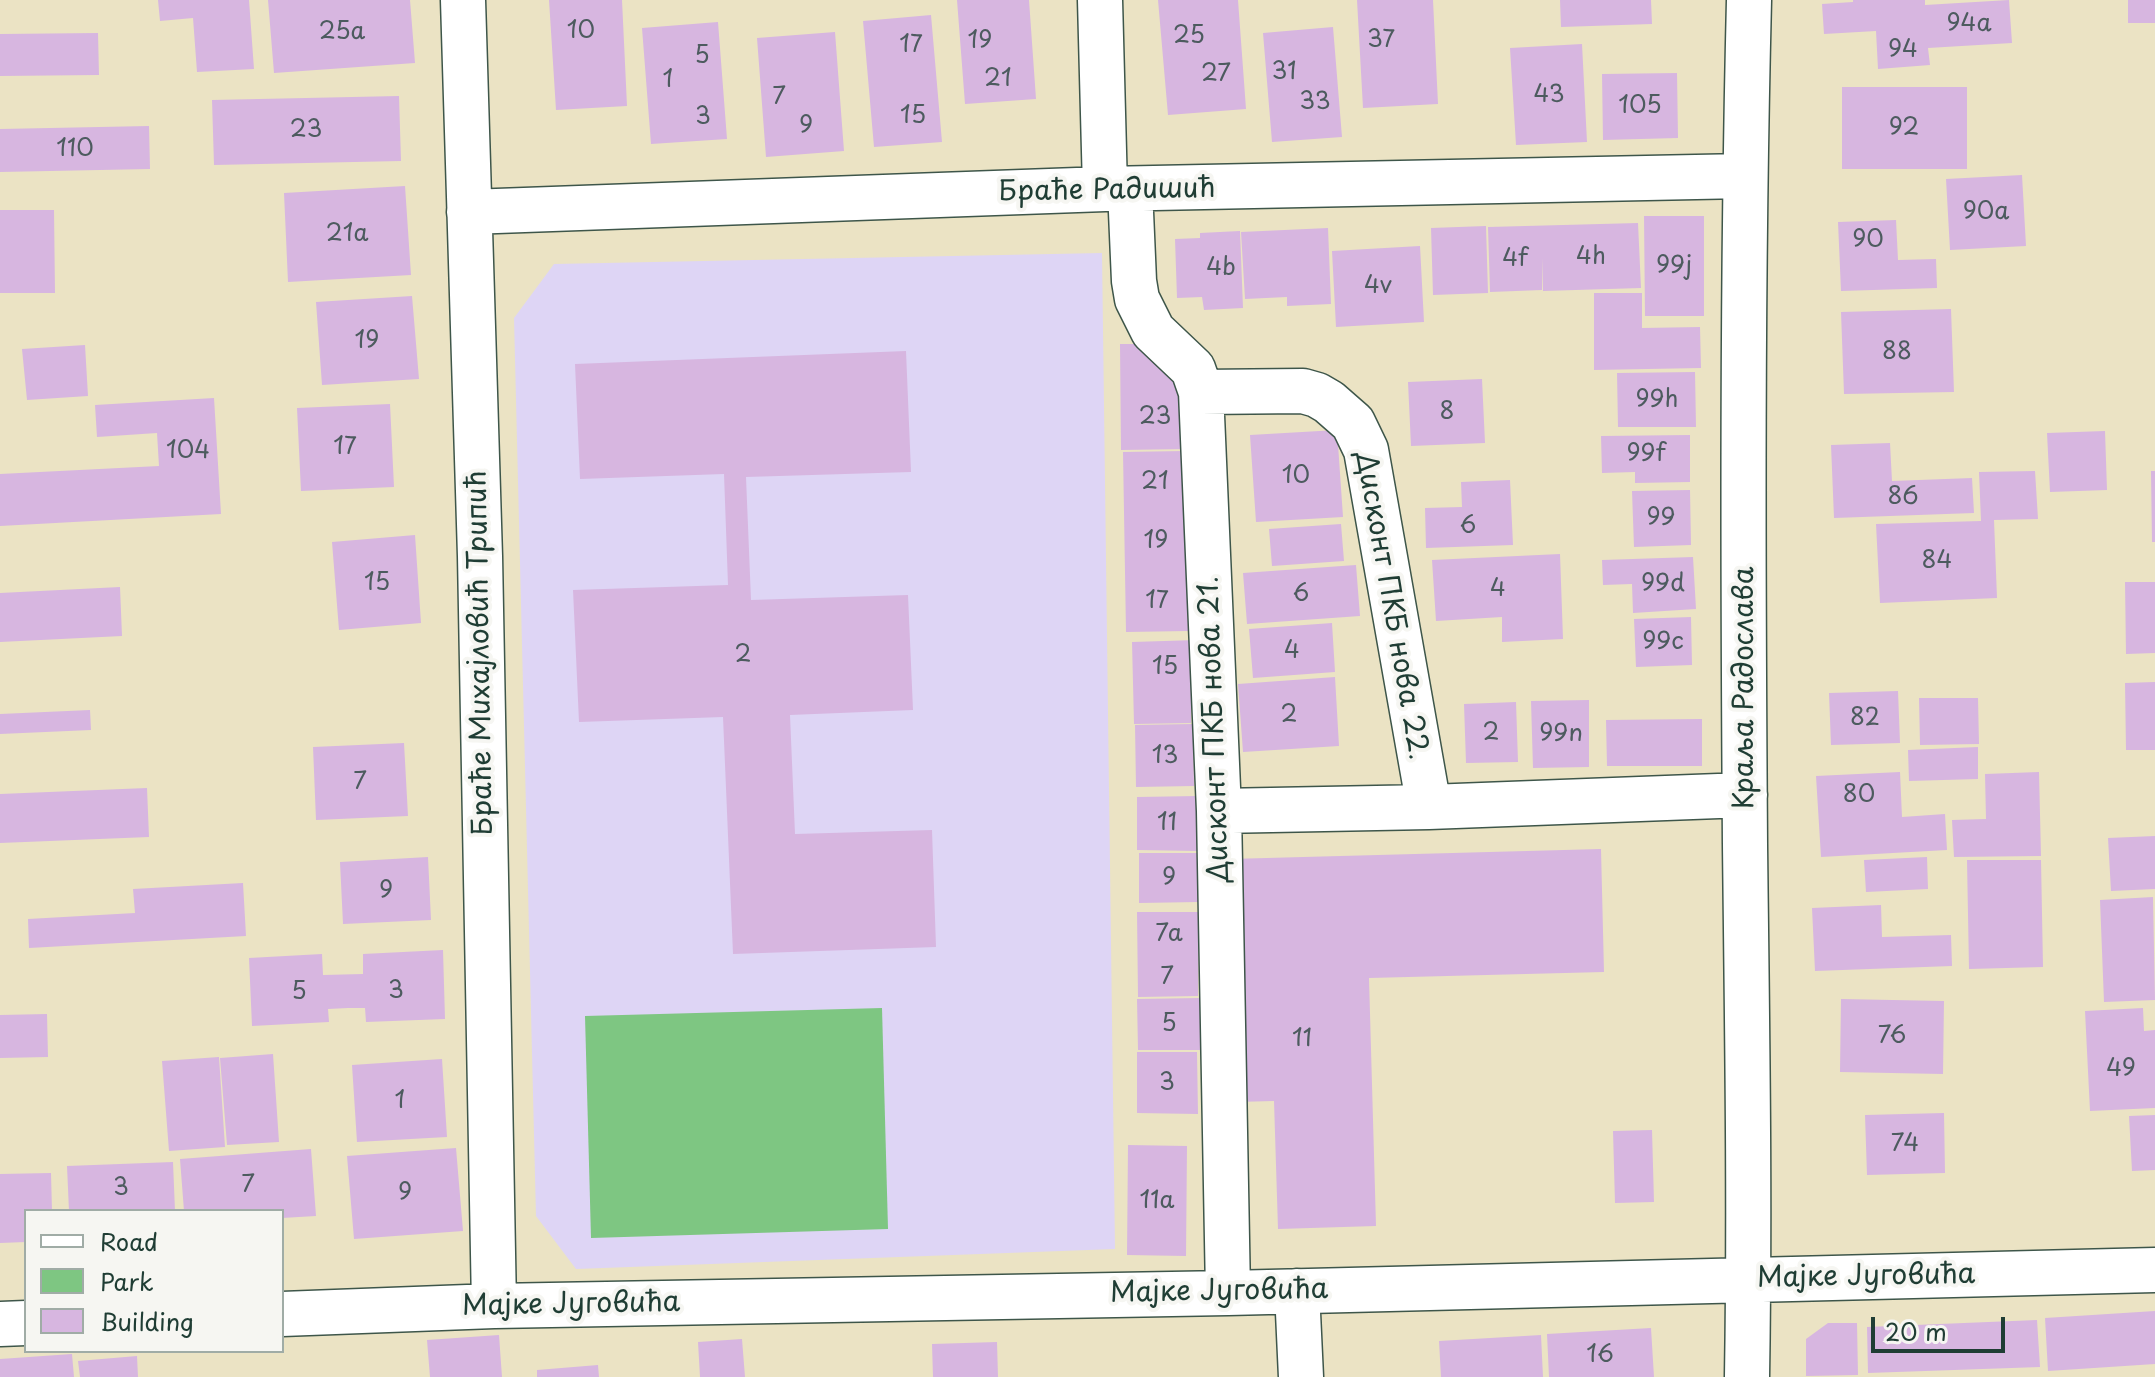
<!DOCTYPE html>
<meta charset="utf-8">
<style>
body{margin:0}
#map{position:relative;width:2155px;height:1377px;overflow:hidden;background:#ebe3c4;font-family:"Playpen Sans",sans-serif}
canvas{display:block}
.legend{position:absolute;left:24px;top:1209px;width:260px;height:144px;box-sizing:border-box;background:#f6f6f2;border:2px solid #a0aca6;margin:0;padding:10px 14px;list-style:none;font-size:24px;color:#1f3d34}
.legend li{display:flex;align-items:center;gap:16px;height:40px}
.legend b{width:40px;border:2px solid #a0aca6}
.scale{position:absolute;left:1871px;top:1317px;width:134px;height:36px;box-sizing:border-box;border:4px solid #1f3d34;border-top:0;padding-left:10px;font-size:24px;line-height:28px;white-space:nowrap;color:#1f3d34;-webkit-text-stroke:6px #f6f6f2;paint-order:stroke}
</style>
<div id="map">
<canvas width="2155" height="1377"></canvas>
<ul class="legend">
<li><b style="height:10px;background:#fff"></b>Road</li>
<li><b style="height:22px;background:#7ec682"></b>Park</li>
<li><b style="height:22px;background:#d7b6e0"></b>Building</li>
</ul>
<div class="scale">20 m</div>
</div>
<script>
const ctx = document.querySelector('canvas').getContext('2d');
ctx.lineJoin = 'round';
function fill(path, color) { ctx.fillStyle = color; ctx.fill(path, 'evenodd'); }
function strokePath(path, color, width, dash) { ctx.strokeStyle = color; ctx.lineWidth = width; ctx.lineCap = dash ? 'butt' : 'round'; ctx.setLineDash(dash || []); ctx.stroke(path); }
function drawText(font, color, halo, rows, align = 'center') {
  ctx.font = font + ' "Playpen Sans",sans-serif'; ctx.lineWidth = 8; ctx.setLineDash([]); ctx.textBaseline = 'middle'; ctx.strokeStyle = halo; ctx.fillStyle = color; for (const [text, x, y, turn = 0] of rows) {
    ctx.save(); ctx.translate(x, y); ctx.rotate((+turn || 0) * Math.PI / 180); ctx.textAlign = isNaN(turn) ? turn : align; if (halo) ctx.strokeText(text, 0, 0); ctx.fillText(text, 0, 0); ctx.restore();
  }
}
fill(new Path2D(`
 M1102,253L1115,1249L576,1269L536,1216L514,318L554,264Z`), '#ded5f5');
fill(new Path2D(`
 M882,1008L888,1229L591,1238L585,1016Z`), '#7ec682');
fill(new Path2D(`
 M158,0H249L254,69L197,72L193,18L160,21Z
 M268,0H410L415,63L274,73Z
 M549,0H622L627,106L556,110Z
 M957,0H1029L1036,99L965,104Z
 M1158,0H1238L1246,109L1168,115Z
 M1357,0H1433L1438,104L1363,108Z
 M1560,0H1651L1652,24L1561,27Z
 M1853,0H1925V5L2009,0L2012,43L1928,48L1930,65L1878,69L1876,31L1824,34L1822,4L1853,2Z
 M2128,0H2155V23H2128Z
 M931,15L942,142L874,147L863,21Z
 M718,22L727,139L651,144L642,28Z
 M1333,27L1342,137L1272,142L1263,33Z
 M835,32L844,151L766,157L757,38Z
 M98,33L99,75L0,76V34Z
 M1582,44L1587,142L1516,145L1510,48Z
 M1677,73L1678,138L1603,140L1602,74Z
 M1842,87H1967V169H1842Z
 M399,96L401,161L214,165L212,100Z
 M149,126L150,169L0,172V129Z
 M2022,175L2026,246L1950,250L1946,179Z
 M405,186L411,275L288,282L284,193Z
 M0,210H54L55,293H0Z
 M1644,216H1704V316H1645Z
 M1896,220L1898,260L1936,259L1937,288L1841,291L1838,222Z
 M1638,223L1641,288L1543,291L1542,258V290L1490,292L1488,227Z
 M1486,226L1488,293L1433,295L1431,228Z
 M1328,228L1331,304L1287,306V297L1245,299L1241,232Z
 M1240,231L1243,308L1204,310L1202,297L1177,298L1175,239L1200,238V233Z
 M1420,246L1424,322L1336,327L1332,251Z
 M1594,293H1642V328L1700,327L1701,368L1594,370Z
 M412,296L419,379L322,385L316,302Z
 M1951,309L1954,392L1844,394L1841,312Z
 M1120,344H1148L1188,385L1189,449L1121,450Z
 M85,345L88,396L27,400L22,349Z
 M906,351L911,472L746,477L751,600L908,595L913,710L790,715L795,834L932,830L936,947L733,954L723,717L579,722L573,590L728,585L724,474L580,479L575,364Z
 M1695,372L1696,427H1618L1617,373Z
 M1482,379L1485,443L1411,446L1408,382Z
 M214,398L221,514L0,526V474L159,466L157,433L97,437L95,405Z
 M390,404L394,487L301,491L297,408Z
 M1337,430L1343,517L1256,522L1250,435Z
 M2105,431L2107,490L2050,492L2047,433Z
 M1690,435V482L1635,483V472L1602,473L1601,436Z
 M1890,443L1892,481L1972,478L1974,513L1834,518L1831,445Z
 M1185,451L1188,631L1126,632L1123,452Z
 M2035,471L2038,519L1994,520L1997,598L1880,603L1876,524L1981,521L1979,472Z
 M2151,471H2155V542H2152Z
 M1510,480L1513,545L1426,548L1425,508L1462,507L1461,482Z
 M1690,490L1691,545L1634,547L1632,491Z
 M1341,524L1344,561L1272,566L1269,529Z
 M415,535L421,623L339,630L332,542Z
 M1560,554L1563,639L1502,642V617L1436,621L1432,560Z
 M1693,557L1696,609L1633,613L1632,584L1603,585L1602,560Z
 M1356,565L1360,616L1247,624L1243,573Z
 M2125,582H2155V653L2126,654Z
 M120,587L122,636L0,642V593Z
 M1691,617L1692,665L1636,667L1634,619Z
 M1332,623L1335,672L1253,678L1249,629Z
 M1197,640L1198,692H1191V723L1134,724L1132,642Z
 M1335,677L1339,746L1243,752L1238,684Z
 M2155,682V750H2126L2125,683Z
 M1898,691L1900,743L1831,745L1829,693Z
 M1919,698H1978L1979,744L1920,745Z
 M1589,700V767L1533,768L1531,701Z
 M1516,702L1518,762L1466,763L1464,704Z
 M90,710L91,730L0,734V714Z
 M1702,719V766H1607L1606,720Z
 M1193,724L1194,786L1136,787L1135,725Z
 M404,743L408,816L316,820L313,747Z
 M1978,747V779L1909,781L1908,750Z
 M1900,772L1902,817L1945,814L1947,850L1821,857L1816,776Z
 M2039,772L2041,856L1954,857L1952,820L1986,819L1985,774Z
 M147,788L149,837L0,843V794Z
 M1198,796V851L1137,850V797Z
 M2155,836V889L2111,891L2108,838Z
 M1601,849L1604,972L1369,978L1376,1226L1278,1229L1274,1101L1236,1102L1229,859Z
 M1139,853H1198L1199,902L1139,903Z
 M428,857L431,920L343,924L340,862Z
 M1927,857L1928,889L1866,892L1864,860Z
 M1967,860H2041L2043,967L1969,969Z
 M243,883L246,936L29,948L28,919L135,913L133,889Z
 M2153,897L2155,1000L2104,1002L2100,900Z
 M1881,905L1882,937L1951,935L1952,966L1815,971L1812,908Z
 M1137,912H1199L1198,996L1138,997Z
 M443,950L445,1019L366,1022L365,1008H348L328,1009L329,1022L252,1026L249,958L322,954L323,975L363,974V954Z
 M1200,998L1201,1050H1138L1137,999Z
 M1841,999L1944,1001L1943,1074L1840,1072Z
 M2143,1008L2144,1031L2155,1030V1108L2090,1111L2085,1011Z
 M47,1014L48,1057L0,1058V1015Z
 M1137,1052H1197L1198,1114L1137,1113Z
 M273,1054L279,1142L227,1145L220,1058Z
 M219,1057L225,1147L169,1151L162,1061Z
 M442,1059L447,1137L357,1142L352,1065Z
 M1944,1113L1945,1173L1867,1175L1865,1115Z
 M2155,1115V1170L2132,1171L2129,1116Z
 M1652,1130L1654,1202L1615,1203L1613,1131Z
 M1128,1145L1187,1146L1186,1256L1127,1255Z
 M456,1148L463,1231L354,1239L347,1156Z
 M311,1149L316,1216L282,1218V1211H184L180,1159Z
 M173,1162L175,1211H69L67,1166Z
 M51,1173L52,1211H26V1242L0,1243V1174Z
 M2155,1311V1364L2048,1371L2045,1318Z
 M2037,1320L2040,1367L1868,1373L1867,1327Z
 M1828,1323H1857L1858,1375L1806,1376V1339Z
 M1651,1328L1654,1377H1549L1547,1334Z
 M499,1335L502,1377H430L427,1340Z
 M1541,1335L1543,1377H1441L1439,1341Z
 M742,1339L745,1377H700L698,1342Z
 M997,1342L998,1377H933L932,1344Z
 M72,1354L74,1377H0V1359Z
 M137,1356L138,1377H80L78,1361Z
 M598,1365L599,1377H537V1370Z`), '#d7b6e0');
const minor = new Path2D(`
 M463,0L480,556L494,1306
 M1100,0L1105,189
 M1130,189L1134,281L1137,299L1153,331L1193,369L1201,392L1219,811L1228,1293
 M469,212L1105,189L1745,176
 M1201,392L1303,391L1317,395L1329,402L1353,423L1366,450L1429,807
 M1219,811L1429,807L1745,795
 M1297,1291L1301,1377
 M282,1314L494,1306L1228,1293L2155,1270
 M0,1324L26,1323
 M1747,1377C1750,1199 1747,1022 1745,844C1743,563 1742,281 1749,0`);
strokePath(minor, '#3e564a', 47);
strokePath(minor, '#fff', 44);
drawText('24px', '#4d5b5f', null, [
 ["94a",1969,24],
 ["10",581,31],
 ["25a",342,32],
 ["25",1189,36],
 ["37",1381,40],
 ["19",980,41],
 ["17",911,45],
 ["94",1903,50],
 ["5",702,56],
 ["31",1284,72],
 ["27",1216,74],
 ["21",998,79],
 ["1",668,80],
 ["43",1549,95],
 ["7",779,97],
 ["33",1315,102],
 ["105",1640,106],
 ["15",913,116],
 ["3",703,117],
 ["9",806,126],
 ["92",1904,128],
 ["23",306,130],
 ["110",75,149],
 ["90a",1986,212],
 ["21a",347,234],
 ["90",1868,240],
 ["4h",1591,257],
 ["4f",1515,259],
 ["99j",1674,266],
 ["4b",1221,268],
 ["4v",1378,286],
 ["19",367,341],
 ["88",1897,352],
 ["99h",1657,400],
 ["8",1447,412],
 ["23",1155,417],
 ["17",345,447],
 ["104",188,451],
 ["99f",1646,454],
 ["10",1296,476],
 ["21",1155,482],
 ["86",1903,497],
 ["99",1661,518],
 ["6",1468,526],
 ["19",1156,541],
 ["84",1937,561],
 ["15",377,583],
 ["99d",1663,584],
 ["4",1498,589],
 ["6",1301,594],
 ["17",1157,601],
 ["99c",1663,642],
 ["4",1292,651],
 ["2",743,655],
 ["15",1165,667],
 ["2",1289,715],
 ["82",1865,718],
 ["2",1491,733],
 ["99n",1561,734],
 ["13",1165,756],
 ["7",360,782],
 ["80",1859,795],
 ["11",1167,823],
 ["9",1169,878],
 ["9",386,891],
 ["7a",1169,934],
 ["7",1167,977],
 ["3",396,991],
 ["5",299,992],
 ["5",1169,1024],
 ["76",1892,1036],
 ["11",1302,1039],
 ["49",2121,1069],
 ["3",1167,1083],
 ["1",400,1101],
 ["74",1905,1144],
 ["7",248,1185],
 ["3",121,1188],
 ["9",405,1193],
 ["11a",1157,1201],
 ["16",1600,1355]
]);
drawText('28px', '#1f3d34', '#f6f6f2', [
 ["Браће Радишић",1107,191,-1],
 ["Дисконт ПКБ нова 22.",1391,606,80],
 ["Браће Михајловић Трипић",481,653,-91],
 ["Краља Радослава",1745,688,-90],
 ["Дисконт ПКБ нова 21.",1215,729,-92],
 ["Мајке Југовића",1866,1277,-1],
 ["Мајке Југовића",1219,1292,-1],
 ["Мајке Југовића",571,1305,-1]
]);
</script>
